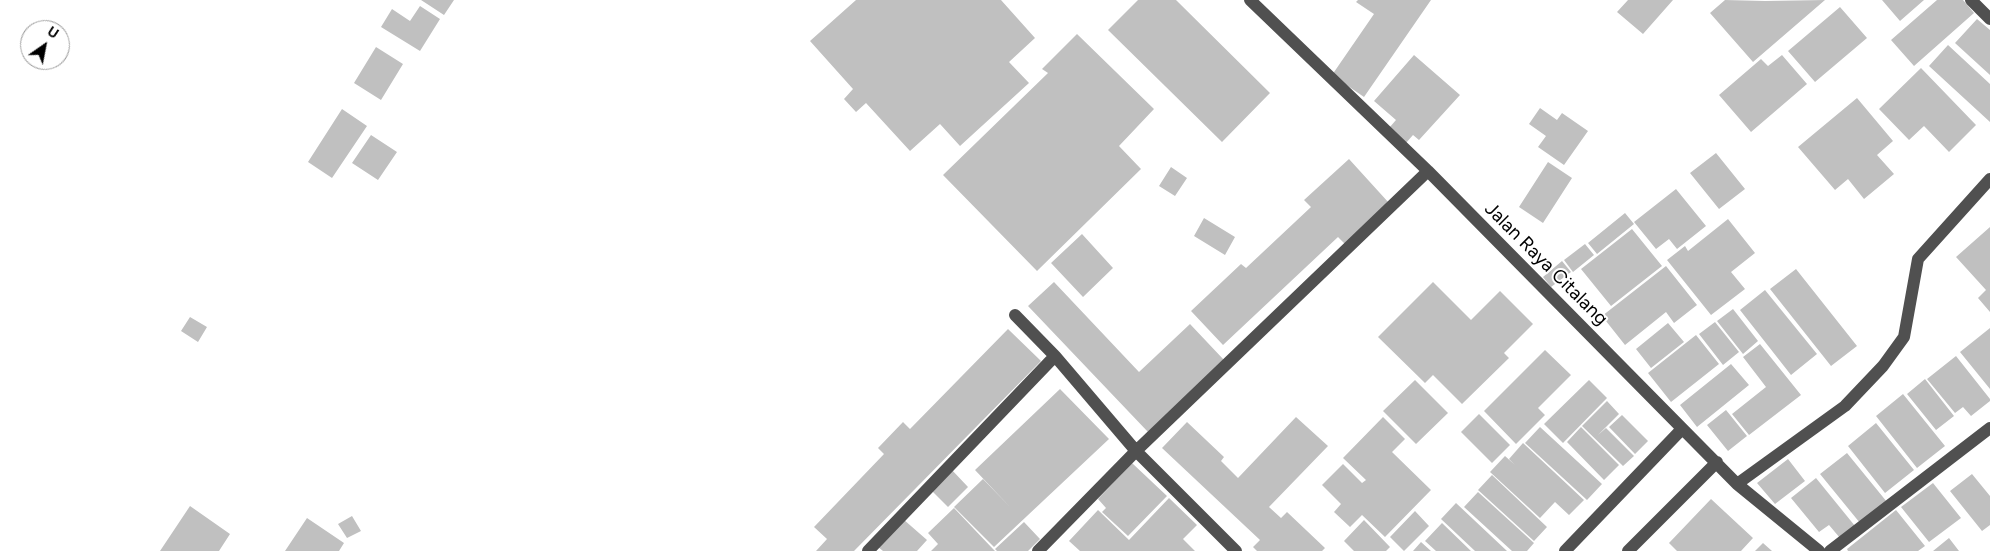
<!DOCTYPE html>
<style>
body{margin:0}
#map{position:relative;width:1990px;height:551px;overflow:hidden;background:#fff;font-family:Figtree,sans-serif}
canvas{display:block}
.north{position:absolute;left:20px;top:20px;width:50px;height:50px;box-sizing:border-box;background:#fff;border:1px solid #999;border-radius:50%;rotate:33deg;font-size:14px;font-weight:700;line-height:20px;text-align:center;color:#000}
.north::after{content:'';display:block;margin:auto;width:18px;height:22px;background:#000;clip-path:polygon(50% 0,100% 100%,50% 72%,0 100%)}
</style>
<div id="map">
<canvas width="1990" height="551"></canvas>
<div class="north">U</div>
</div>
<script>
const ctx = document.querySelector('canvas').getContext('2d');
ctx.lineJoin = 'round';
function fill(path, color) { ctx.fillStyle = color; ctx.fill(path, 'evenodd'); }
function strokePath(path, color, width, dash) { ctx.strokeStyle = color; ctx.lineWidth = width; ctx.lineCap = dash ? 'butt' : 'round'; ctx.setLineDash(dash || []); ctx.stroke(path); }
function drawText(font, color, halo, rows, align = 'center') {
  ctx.font = font + ' Figtree,sans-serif'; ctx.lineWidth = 4; ctx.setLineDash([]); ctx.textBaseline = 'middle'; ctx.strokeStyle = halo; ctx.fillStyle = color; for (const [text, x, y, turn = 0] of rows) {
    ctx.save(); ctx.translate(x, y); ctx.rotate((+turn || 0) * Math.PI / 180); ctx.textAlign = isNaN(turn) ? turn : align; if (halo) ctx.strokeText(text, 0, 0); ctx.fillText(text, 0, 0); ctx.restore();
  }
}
fill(new Path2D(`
 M421,0H454L444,15Z
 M856,0H1001L1035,38L1009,62L1029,83L960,146L940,124L910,151L866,103L856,112L844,99L853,89L810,41Z
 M1138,0H1176L1270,93L1222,142L1108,30Z
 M1358,0H1431L1364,97L1332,75L1374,14L1356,2Z
 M1628,0H1673L1643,34L1617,12Z
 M1725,0L1765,1L1825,0L1753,62L1710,13Z
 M1882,0H1924L1900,21Z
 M1937,0H1963L1974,13L1914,66L1891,40Z
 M420,6L440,19L420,51L381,27L392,9L410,21Z
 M1840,7L1867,38L1815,82L1788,51Z
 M1977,19L1990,30V75L1955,43Z
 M1077,34L1154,109L1119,146L1141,169L1037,271L943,175L1048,73L1042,69Z
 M1948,45L1990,84V122L1929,66Z
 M376,47L403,64L381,100L354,83Z
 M1414,55L1460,95L1419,140L1413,135L1406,143L1389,128L1396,120L1374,101Z
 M1782,55L1807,84L1751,132L1719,95L1761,59L1768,66Z
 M1921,68L1976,125L1949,152L1924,126L1909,140L1879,109Z
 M1857,98L1893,141L1877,155L1894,174L1864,199L1848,179L1835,190L1798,147Z
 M1540,108L1557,120L1562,113L1588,131L1564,165L1538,147L1546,136L1529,124Z
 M342,109L367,126L332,178L308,162Z
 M371,135L397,152L378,180L352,163Z
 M1716,153L1745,189L1719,209L1690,173Z
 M1349,159L1389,203L1345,244L1338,237L1223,345L1191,311L1241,264L1246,268L1311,207L1304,200Z
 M1548,162L1572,178L1543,223L1519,207Z
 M1171,167L1187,178L1175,196L1159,186Z
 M1676,189L1706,226L1677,249L1669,239L1656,249L1634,222Z
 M1625,213L1634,224L1597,254L1588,243Z
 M1204,218L1235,237L1225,255L1194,236Z
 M1728,219L1755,253L1731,272L1745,289L1711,315L1667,260L1685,246L1688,251Z
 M1990,227V312L1978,298L1986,290L1956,257Z
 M1632,229L1662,266L1611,306L1581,269Z
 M1082,234L1113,268L1083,297L1051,263Z
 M1585,244L1594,255L1573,272L1564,260Z
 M1562,261L1571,272L1551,287L1543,277Z
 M1666,266L1697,305L1674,323L1666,312L1625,345L1602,316Z
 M1796,269L1857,346L1831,366L1770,289Z
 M1054,282L1139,372L1190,324L1224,360L1148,432L1028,306Z
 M1433,282L1471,320L1500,291L1533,324L1504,353L1509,358L1462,404L1433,375L1425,383L1378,337Z
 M1765,290L1817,354L1791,375L1740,310Z
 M1733,309L1758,341L1743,354L1717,321Z
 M190,317L207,327L198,342L181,331Z
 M1715,322L1739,352L1723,365L1699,334Z
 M1668,323L1684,342L1651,368L1636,349Z
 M1990,328V389L1960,352Z
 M1008,329L1041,361L854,551H816L827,539L814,527L884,454L878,448L903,422L910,429Z
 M1696,335L1719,364L1671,402L1648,373Z
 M1760,344L1801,395L1749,435L1732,414L1766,387L1743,357Z
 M1545,350L1571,375L1538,408L1545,415L1516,444L1484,411Z
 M1956,356L1990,399V401L1971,416L1963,407L1955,413L1927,379Z
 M1731,364L1749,385L1697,427L1680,405Z
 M1925,379L1954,416L1936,430L1907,394Z
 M1415,380L1448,413L1416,444L1383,411Z
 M1589,380L1607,398L1563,443L1544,424Z
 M1060,389L1109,439L994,547L954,507L983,479L1011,508L975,470Z
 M1903,394L1945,446L1917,468L1876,416Z
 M1607,401L1619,414L1598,435L1606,428L1634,456L1623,466L1582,426Z
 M1726,410L1747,436L1728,451L1707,425Z
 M1479,414L1510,445L1492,463L1461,432Z
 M1622,415L1648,441L1635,454L1609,427Z
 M1296,417L1328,446L1269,507L1281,518L1287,512L1325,548L1322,551H1257L1253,547L1260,540L1162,448L1187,422L1224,457L1221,461L1238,478Z
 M1383,417L1405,439L1392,452L1431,490L1385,537L1362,515L1350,527L1334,512L1341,504L1322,485L1343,464L1362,483L1366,480L1343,458Z
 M1876,423L1914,470L1885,493L1848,446Z
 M1540,427L1602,484L1587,500L1525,443Z
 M1581,427L1619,465L1604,480L1567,442Z
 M1523,443L1584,500L1569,515L1555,502L1540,518L1490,472L1505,456L1515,465L1509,459Z
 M1847,453L1887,502L1860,523L1820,474Z
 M1788,459L1805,481L1775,504L1757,483Z
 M1132,463L1167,496L1128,536L1102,512L1106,508L1098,499Z
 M951,469L968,487L948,507L931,490Z
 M1972,474L1990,496V525L1982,531L1950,491Z
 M1492,475L1547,527L1534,541L1478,490Z
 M1816,478L1855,526L1840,538L1829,525L1819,532L1791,498Z
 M1933,483L1961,518L1929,542L1901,507Z
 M1478,492L1534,543L1527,551H1512L1464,507Z
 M1169,498L1197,525L1183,539L1195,551H1080L1069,541L1098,510L1129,540Z
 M1711,499L1753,538L1741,551H1677L1669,543Z
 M1456,503L1507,551H1475L1441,519Z
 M190,506L230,534L219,551H160Z
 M954,508L993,549L995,551H931L938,544L928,533Z
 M1896,510L1925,546L1918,551H1848L1847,549Z
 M1415,511L1429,526L1404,551L1390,537Z
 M352,516L361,531L347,538L338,524Z
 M307,518L344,543L339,551H285Z
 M903,519L927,540L917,551H883L878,547Z
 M1364,520L1390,547L1386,551H1354L1344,541Z
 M1024,522L1040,539L1028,551H997L995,549Z
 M1442,523L1471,551H1436L1425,541Z
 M1949,538L1959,551H1933Z
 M1421,542L1431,551H1413Z
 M1763,543L1772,551H1755Z`), '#c0c0c0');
strokePath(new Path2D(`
 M1250,0L1428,171L1737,484L1819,551
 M1971,0L1990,19
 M1015,315L1055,356L1136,451L1236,551
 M1737,484L1845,406L1883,366L1904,337L1918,259L1990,179
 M868,551L1055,356
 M1038,551L1136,451L1428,171
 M1565,551L1682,429
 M1628,551L1717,462
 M1830,551L1990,428`), '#505050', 12);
drawText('19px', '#000', '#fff', [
 ["Jalan Raya Citalang",1546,264,45]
]);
</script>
